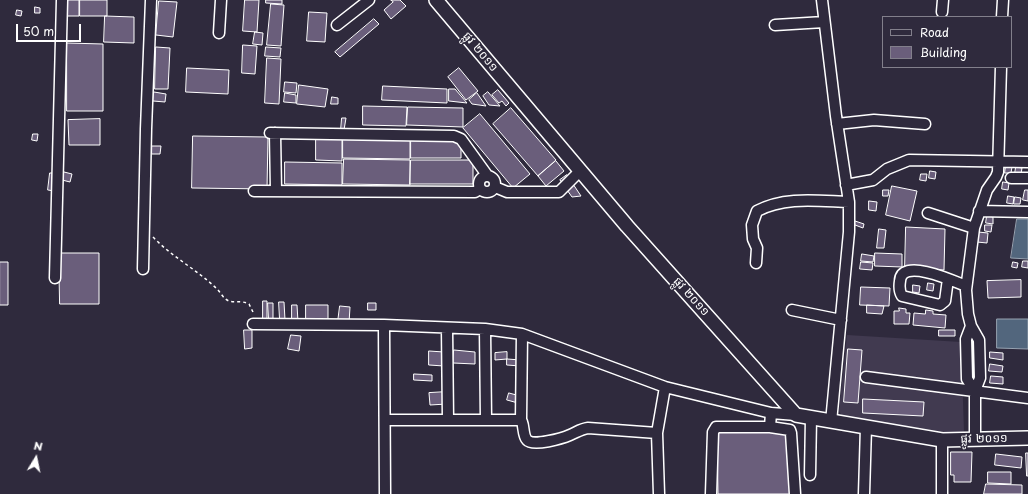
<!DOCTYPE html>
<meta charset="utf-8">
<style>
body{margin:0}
#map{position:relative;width:1028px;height:494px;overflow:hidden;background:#2f2a3d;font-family:"Playpen Sans",sans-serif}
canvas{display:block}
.legend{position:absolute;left:882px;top:16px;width:130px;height:52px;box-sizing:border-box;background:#2f2a3d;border:1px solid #827f8b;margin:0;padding:5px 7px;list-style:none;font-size:12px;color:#fff}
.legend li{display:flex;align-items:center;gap:8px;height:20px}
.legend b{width:20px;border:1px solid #827f8b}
.north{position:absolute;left:16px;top:438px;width:40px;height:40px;-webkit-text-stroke:3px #2f2a3d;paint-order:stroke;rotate:10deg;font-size:11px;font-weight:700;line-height:16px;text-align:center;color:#fff}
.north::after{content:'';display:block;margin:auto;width:14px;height:18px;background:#fff;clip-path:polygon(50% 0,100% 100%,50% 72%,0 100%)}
.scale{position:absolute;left:16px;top:24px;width:65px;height:18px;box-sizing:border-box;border:2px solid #fff;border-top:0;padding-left:5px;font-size:12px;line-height:14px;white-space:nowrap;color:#fff;-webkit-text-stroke:3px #2f2a3d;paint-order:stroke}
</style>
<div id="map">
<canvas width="1028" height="494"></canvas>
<ul class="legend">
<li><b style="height:5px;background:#2f2a3d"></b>Road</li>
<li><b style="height:11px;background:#6a5e7b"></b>Building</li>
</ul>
<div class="north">N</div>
<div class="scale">50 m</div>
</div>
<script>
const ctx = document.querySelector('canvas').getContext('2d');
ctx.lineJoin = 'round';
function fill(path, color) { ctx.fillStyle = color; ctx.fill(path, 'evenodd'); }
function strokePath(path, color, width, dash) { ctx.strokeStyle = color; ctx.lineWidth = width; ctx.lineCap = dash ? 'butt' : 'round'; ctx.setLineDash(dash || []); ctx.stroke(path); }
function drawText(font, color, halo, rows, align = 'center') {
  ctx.font = font + ' "Playpen Sans","Noto Sans Khmer",sans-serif'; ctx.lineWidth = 3; ctx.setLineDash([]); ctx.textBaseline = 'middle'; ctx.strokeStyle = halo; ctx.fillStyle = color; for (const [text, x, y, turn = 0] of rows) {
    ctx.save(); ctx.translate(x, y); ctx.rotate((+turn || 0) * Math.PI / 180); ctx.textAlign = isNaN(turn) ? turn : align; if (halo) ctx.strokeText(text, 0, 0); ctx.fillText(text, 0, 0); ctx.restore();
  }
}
fill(new Path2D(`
 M847,335L961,342L964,432H945L842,416L839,411Z`), '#413a50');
const water = new Path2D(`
 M1017,219H1028V259L1011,258Z
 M997,319H1028V349L997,348Z`);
fill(water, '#52667d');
strokePath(water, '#97a3b1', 1);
const building = new Path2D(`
 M67,0H79V16H67Z
 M80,0H107V16H80Z
 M245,0H259L257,32L243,31Z
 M266,0H282V4L266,3Z
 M391,0H400L406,6L391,19L384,10L393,2Z
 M159,1L177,2L173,37L156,35Z
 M271,4L284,5L281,46L267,45Z
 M35,7L40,8V13H35Z
 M17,10L22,11L21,16L16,15Z
 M309,12L327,13L325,42L307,41Z
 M105,16L134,17V43L104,42Z
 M374,19L379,24L340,57L335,52Z
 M255,32L263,33L262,45L253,44Z
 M67,43L103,44V111H67Z
 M243,45L257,46L255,74L242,73Z
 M156,47L170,48L168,89H155Z
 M266,47L281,48L280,57L265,56Z
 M267,58L281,59L279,104L265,103Z
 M187,68L229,70L228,94L186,92Z
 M459,68L478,91L466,100L448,77Z
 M285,82L297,83L296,93L284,92Z
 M299,85L328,89L325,107L297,104Z
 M383,86L447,89V103L382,100Z
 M449,89H455L467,103L449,101Z
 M498,90L509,103L506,106L502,101L499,103L492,95Z
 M154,92L166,94L165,102L153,101Z
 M488,92L500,106L489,105L483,96Z
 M285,93L296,95V103L284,102Z
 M477,93L486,106L472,104L469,100Z
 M332,97L338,98V104H331Z
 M363,106L407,107L406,126L363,125Z
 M408,107L463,108V127L407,125Z
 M511,108L556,160L538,176L493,124Z
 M480,114L530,174L513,188L463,128Z
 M342,118H346L344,130H341Z
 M100,119V145H69L68,120Z
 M33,134H38L37,141L32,140Z
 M193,136L268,137L267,189L192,188Z
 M316,138L342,139V161L316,160Z
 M343,139L410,140V159L343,158Z
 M411,140L461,141V158H411Z
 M152,146H161L160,154H152Z
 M344,159L410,160V185L343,184Z
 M411,160H473V184H410Z
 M556,161L564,171L546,186L538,176Z
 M285,162L342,163V185L285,184Z
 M1006,166L1012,167L1011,173H1005Z
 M1016,167L1022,168L1021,174H1015Z
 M930,171L936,172L935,179L929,178Z
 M64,172L72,174L70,182L62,180Z
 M50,173H55L54,191L48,190Z
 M921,174H927L926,181L920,180Z
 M567,175L581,196L572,197L560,180Z
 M1003,182L1009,183L1008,190L1002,189Z
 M892,186L917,191L910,221L886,215Z
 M883,190H889L888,196H883Z
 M1025,190H1028V201L1023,200Z
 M1008,196L1014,197L1013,204L1007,203Z
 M1015,197L1021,198L1020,204H1014Z
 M869,201L877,202L876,211L869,210Z
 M987,216L993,217V224L986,223Z
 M855,221L864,224L863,228L855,225Z
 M985,225H992L991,232L985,231Z
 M906,227L945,229L944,270L905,268Z
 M879,229L886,230L884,248H877Z
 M978,232L988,233L987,243L977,242Z
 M59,253H99V304H60Z
 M875,253L902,254V267L875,266Z
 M862,254L874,256L873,262L861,261Z
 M1023,261H1028V268L1022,267Z
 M0,262H8V305H0Z
 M861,262L873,263L872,270L860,269Z
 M1013,262L1018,263L1017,268L1012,267Z
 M1021,280V297L988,298L987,281Z
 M928,283L934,284L933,291L927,290Z
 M913,285L920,286L919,293L913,292Z
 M861,287L890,288L889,306L860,305Z
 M263,301H267V319H263Z
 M279,302H284L285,320H280Z
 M268,303H273V320H269Z
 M368,303H376V310H368Z
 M292,305H297L298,322H292Z
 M306,305H328V322H306Z
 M867,305L884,306L882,314L867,313Z
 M340,306L350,307L349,323L338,322Z
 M899,308L906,309V313H910L909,324H894V311H899Z
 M926,310L933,311V314L946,315L945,328L913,325L914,313L925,314Z
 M244,330H252V348L245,349Z
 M939,330H955V336H939Z
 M291,335L301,336L299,351L288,349Z
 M848,349L862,350L858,403L844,402Z
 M454,350L475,352V364L453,363Z
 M429,351L444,352V366L429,365Z
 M507,352V359L495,360V353Z
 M990,352L1003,353V360L990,358Z
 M507,359L521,360L520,366L507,365Z
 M990,364L1003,366L1002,372L989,371Z
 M414,374L432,375V381L414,380Z
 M991,376L1003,377V384L990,383Z
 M447,392V404L430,405L429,393Z
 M509,393L520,396L518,403L507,400Z
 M863,399L924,402L923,416L863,413Z
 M790,432L791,494H718L717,433Z
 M951,452H972L971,482H954V475H951Z
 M1026,453H1028V476H1027Z
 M996,454L1022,457L1021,468L995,465Z
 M988,472H1011V484L988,483Z
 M986,484L1022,485V494H984Z`);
fill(building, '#6a5e7b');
strokePath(building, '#fff', 1);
const minor = new Path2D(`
 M822,0L836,116L849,202V232L831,422
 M942,12L943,0
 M1002,17L1003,0
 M337,25L369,0
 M775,25L824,22
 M219,33L221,0
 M837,124L874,120L925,124
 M270,133L454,136L461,139L487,175
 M275,133L276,191
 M479 184a8 8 0 1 1 16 0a8 8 0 1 1-16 0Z
 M1011,178H1028
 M846,185L873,180L887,169L909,160L1028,162
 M495,187L507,192H559L581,170
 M254,191L475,192L480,189
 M979,211L1028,212
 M928,213L974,228
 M756,263L757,248L753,239L752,225L757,211C785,196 818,201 849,202
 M143,269L146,129L151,0
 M55,278L62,0
 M948,279L945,301L940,305L902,296C899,291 899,287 900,281C901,257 954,281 966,286
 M792,310L841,320
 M253,324L384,325L485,329L522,334L665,387L771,413L796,415
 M384,325L385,494
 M971,326L966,339L967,379L975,391
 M447,328L448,420
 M485,329L486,420
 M522,334L521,420L522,422C524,427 523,436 527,440C533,447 563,438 570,435C577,432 581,429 588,428L657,433
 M866,377L1028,398
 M385,420H521
 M770,427L790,430L791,433L795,494
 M975,439V391L980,378L979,340L971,326L968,314L966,290L974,228L987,190L996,177L998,172L1001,67
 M810,475L811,418
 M659,494L657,433L665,387
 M711,494L713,432L716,427H770L771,413
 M864,494L866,427
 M942,494V440`);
const major = new Path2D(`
 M436,0L627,226L796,415L942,440L1028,438`);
strokePath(minor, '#fff', 13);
strokePath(major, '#fff', 16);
strokePath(new Path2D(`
 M153,237C172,257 196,269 216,288C220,291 223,299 229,301C234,303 241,300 249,304L254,314`), '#fff', 1.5, [3, 3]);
strokePath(minor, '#2f2a3d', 10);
strokePath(major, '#2f2a3d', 13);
drawText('12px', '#fff', '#2f2a3d', [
 ["ផ្លូវ ២០១១",480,52,50],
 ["ផ្លូវ ២០១១",691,297,48],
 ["ផ្លូវ ២០១១",984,439,-1]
]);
</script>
